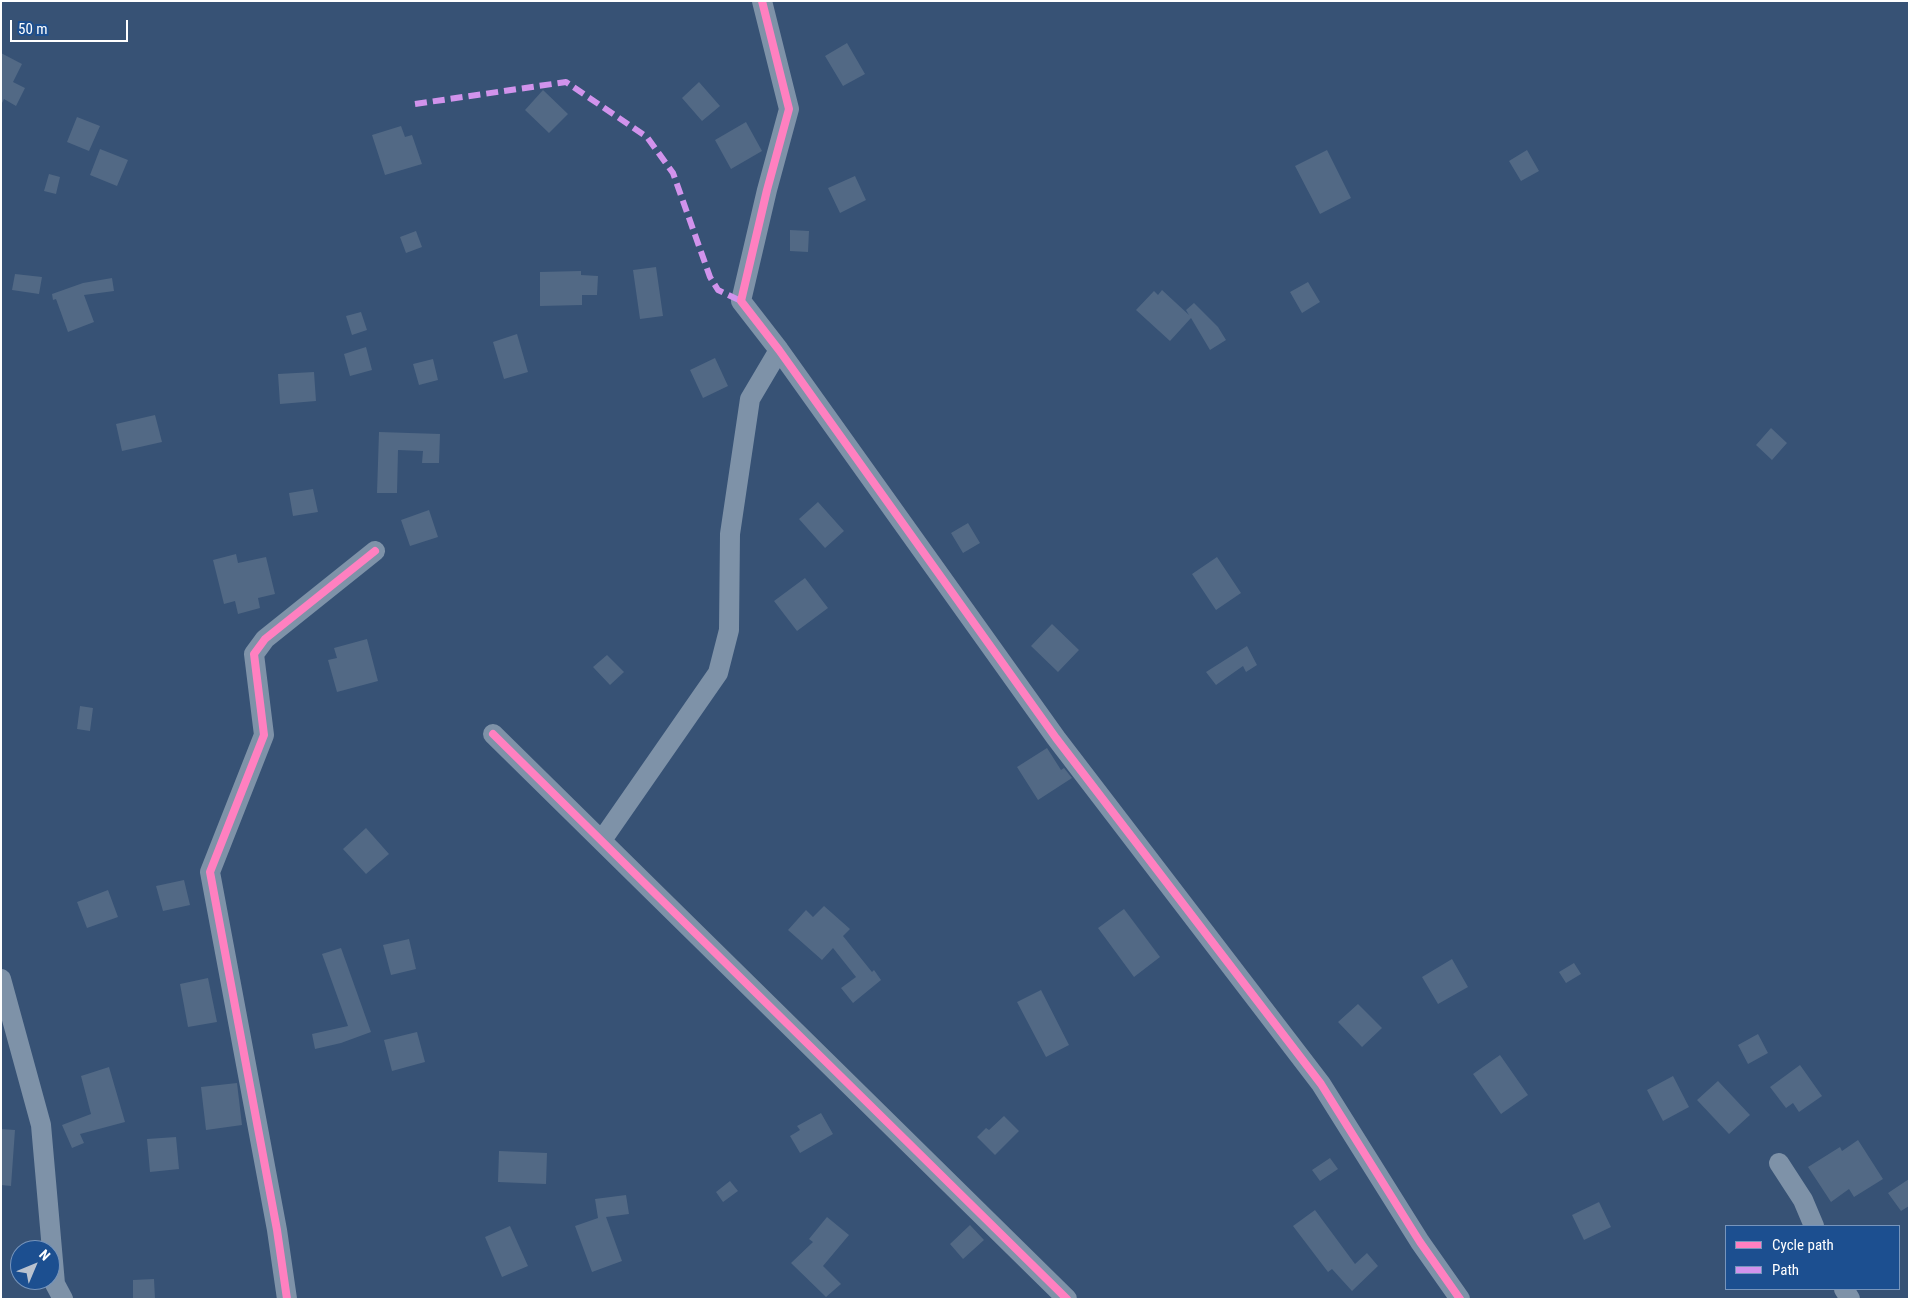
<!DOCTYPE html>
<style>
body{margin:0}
#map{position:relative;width:1910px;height:1300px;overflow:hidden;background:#375275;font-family:"Roboto Condensed",sans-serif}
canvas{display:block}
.frame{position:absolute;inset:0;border:2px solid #fff;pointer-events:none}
.legend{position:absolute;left:1725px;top:1225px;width:175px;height:65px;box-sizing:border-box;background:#1c4f90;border:1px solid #7795bc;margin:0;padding:6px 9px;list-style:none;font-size:15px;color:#fff}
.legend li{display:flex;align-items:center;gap:10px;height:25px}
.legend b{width:25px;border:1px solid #7795bc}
.north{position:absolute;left:10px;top:1240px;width:50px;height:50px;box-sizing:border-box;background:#1c4f90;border:1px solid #7795bc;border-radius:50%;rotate:45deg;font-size:14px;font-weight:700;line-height:20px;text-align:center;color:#fff}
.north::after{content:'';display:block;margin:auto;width:18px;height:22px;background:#b9c2cf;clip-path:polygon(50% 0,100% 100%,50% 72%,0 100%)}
.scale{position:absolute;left:10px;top:20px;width:118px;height:22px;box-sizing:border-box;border:2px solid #fff;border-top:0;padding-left:6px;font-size:15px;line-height:18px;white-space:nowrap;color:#fff;-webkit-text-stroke:4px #1c4f90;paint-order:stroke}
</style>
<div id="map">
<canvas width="1910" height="1300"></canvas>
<div class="frame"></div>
<ul class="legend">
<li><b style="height:6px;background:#ff80c0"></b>Cycle path</li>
<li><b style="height:6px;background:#d193ec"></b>Path</li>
</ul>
<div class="north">N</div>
<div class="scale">50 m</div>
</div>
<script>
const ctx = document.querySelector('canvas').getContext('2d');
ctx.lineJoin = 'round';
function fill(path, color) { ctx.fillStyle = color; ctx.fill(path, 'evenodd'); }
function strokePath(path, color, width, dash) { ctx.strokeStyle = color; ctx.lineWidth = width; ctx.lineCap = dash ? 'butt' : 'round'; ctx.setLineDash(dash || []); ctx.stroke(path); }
fill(new Path2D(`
 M847,43L865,74L843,86L825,56Z
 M1,53L22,64L13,82L25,88L16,106L4,99L1,105Z
 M699,82L720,106L702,121L682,98Z
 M543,90L568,114L549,133L525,110Z
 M77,117L100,126L89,151L67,142Z
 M746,122L762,151L731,169L715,140Z
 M401,126L405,137L412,135L422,164L385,175L372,135Z
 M100,149L128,160L117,186L90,175Z
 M1327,150L1351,198L1320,214L1295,166Z
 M1527,150L1539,171L1521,181L1509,161Z
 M49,174L60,177L56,194L44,191Z
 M855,176L866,200L840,213L828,188Z
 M790,230L809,231L808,252L790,251Z
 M416,231L422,247L406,253L400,237Z
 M656,267L663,316L640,319L633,270Z
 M581,271V275L598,276L597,295H582V305L540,306V272Z
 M15,274L42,277L39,294L12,290Z
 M112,278L114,291L84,295L94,322L68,332L56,299L53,300L52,294L83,283Z
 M1308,282L1320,302L1302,313L1290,292Z
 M1162,290L1189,315L1186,310L1194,303L1218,327L1226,340L1210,350L1191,318L1170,341L1136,310L1154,291L1158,295Z
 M361,312L367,330L352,335L346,316Z
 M517,334L528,372L504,379L493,342Z
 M366,347L372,370L350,376L344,354Z
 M715,358L728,386L703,398L690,370Z
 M433,359L438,380L419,385L413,364Z
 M314,372L316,401L280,404L278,374Z
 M155,415L162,442L122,451L116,424Z
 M1771,428L1787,443L1772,460L1756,445Z
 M379,432L440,434L439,463H422L423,451L398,450L397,493H377Z
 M313,489L318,512L293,516L289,493Z
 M818,502L844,531L825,548L799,519Z
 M429,510L438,537L410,546L401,520Z
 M968,523L980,543L963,553L951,533Z
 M236,554L238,563L266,557L275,594L258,598L260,608L238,614L235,601L224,604L213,560Z
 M1217,557L1241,593L1216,610L1192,574Z
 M805,578L828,608L797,631L774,601Z
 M1052,624L1079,650L1058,672L1031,646Z
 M367,639L378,681L337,692L328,660L337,658L334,648Z
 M1247,646L1257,665L1246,672L1243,666L1216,685L1206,672Z
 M607,655L624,672L610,685L593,667Z
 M80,706L93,708L90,731L77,729Z
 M1047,748L1061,770L1064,768L1072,778L1038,800L1017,767Z
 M366,828L389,854L366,874L343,849Z
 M184,880L190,905L163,911L156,886Z
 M108,890L118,917L87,928L77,902Z
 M824,906L850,929L843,936L872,972L874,970L881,980L853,1003L841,988L856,977L833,948L822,960L788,930L806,910L813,917Z
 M1124,909L1160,957L1134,977L1098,928Z
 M409,939L416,969L391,975L383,945Z
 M341,948L371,1032L341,1043L315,1049L312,1034L348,1026L322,954Z
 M1452,959L1468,987L1438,1004L1422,977Z
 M1574,963L1581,974L1566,983L1559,972Z
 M208,978L217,1022L188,1027L180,984Z
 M1041,990L1069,1045L1046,1057L1017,1002Z
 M1358,1004L1382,1028L1362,1047L1338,1022Z
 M417,1032L425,1062L392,1071L384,1040Z
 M1758,1034L1768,1053L1748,1064L1738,1045Z
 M1500,1055L1528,1095L1501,1114L1473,1074Z
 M1800,1065L1822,1096L1799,1112L1793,1103L1786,1108L1770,1087Z
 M109,1067L125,1122L80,1134L84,1143L72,1148L62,1125L91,1114L81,1076Z
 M1673,1076L1689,1107L1663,1121L1647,1090Z
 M1718,1081L1750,1115L1729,1134L1697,1100Z
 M237,1083L242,1125L206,1130L201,1087Z
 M821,1113L833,1134L800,1153L790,1136L800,1130L797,1126Z
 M1004,1116L1019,1131L995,1155L977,1137L986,1128L989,1130Z
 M1,1129L15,1130L11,1186L1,1185Z
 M176,1137L179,1169L150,1172L147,1139Z
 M1858,1140L1883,1179L1854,1197L1849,1189L1831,1202L1808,1167L1840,1147L1842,1151Z
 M499,1151L547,1153L546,1184L498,1182Z
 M1330,1158L1338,1169L1320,1181L1312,1170Z
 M1909,1179V1206L1901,1211L1888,1193Z
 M730,1181L738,1191L723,1202L716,1192Z
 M626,1195L629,1214L606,1217L622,1261L592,1272L575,1226L598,1218L595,1199Z
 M1599,1202L1611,1227L1584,1240L1572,1215Z
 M1315,1210L1355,1264L1367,1253L1378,1266L1352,1291L1332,1269L1328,1272L1293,1226Z
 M827,1217L849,1235L823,1266L841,1284L826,1297L791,1263L813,1242L809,1239Z
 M970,1225L984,1240L963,1259L950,1244Z
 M510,1226L528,1266L502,1277L485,1237Z
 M154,1279L155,1299H133V1280Z`), '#526985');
strokePath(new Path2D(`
 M762,1L789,109L767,190L741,301L779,350L1056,738L1321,1084L1420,1242L1460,1299
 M493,734L1067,1299
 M602,840L718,673L729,630L730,534L750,399L779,350
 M1,979L41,1125L55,1284L63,1299
 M1779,1163L1803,1200L1814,1226
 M1844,1289L1850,1299
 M287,1299L277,1230L210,872L264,735L254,654L265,639L375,551`), '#7e92a8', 20);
strokePath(new Path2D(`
 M415,104L566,82L647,137L673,173L710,277L718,290L741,301`), '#d193ec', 6, [12, 6]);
strokePath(new Path2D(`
 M762,1L789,109L767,190L741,301L779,350L1056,738L1321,1084L1420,1242L1460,1299
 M493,734L1067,1299
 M287,1299L277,1230L210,872L264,735L254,654L265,639L375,551`), '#ff80c0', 8);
</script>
